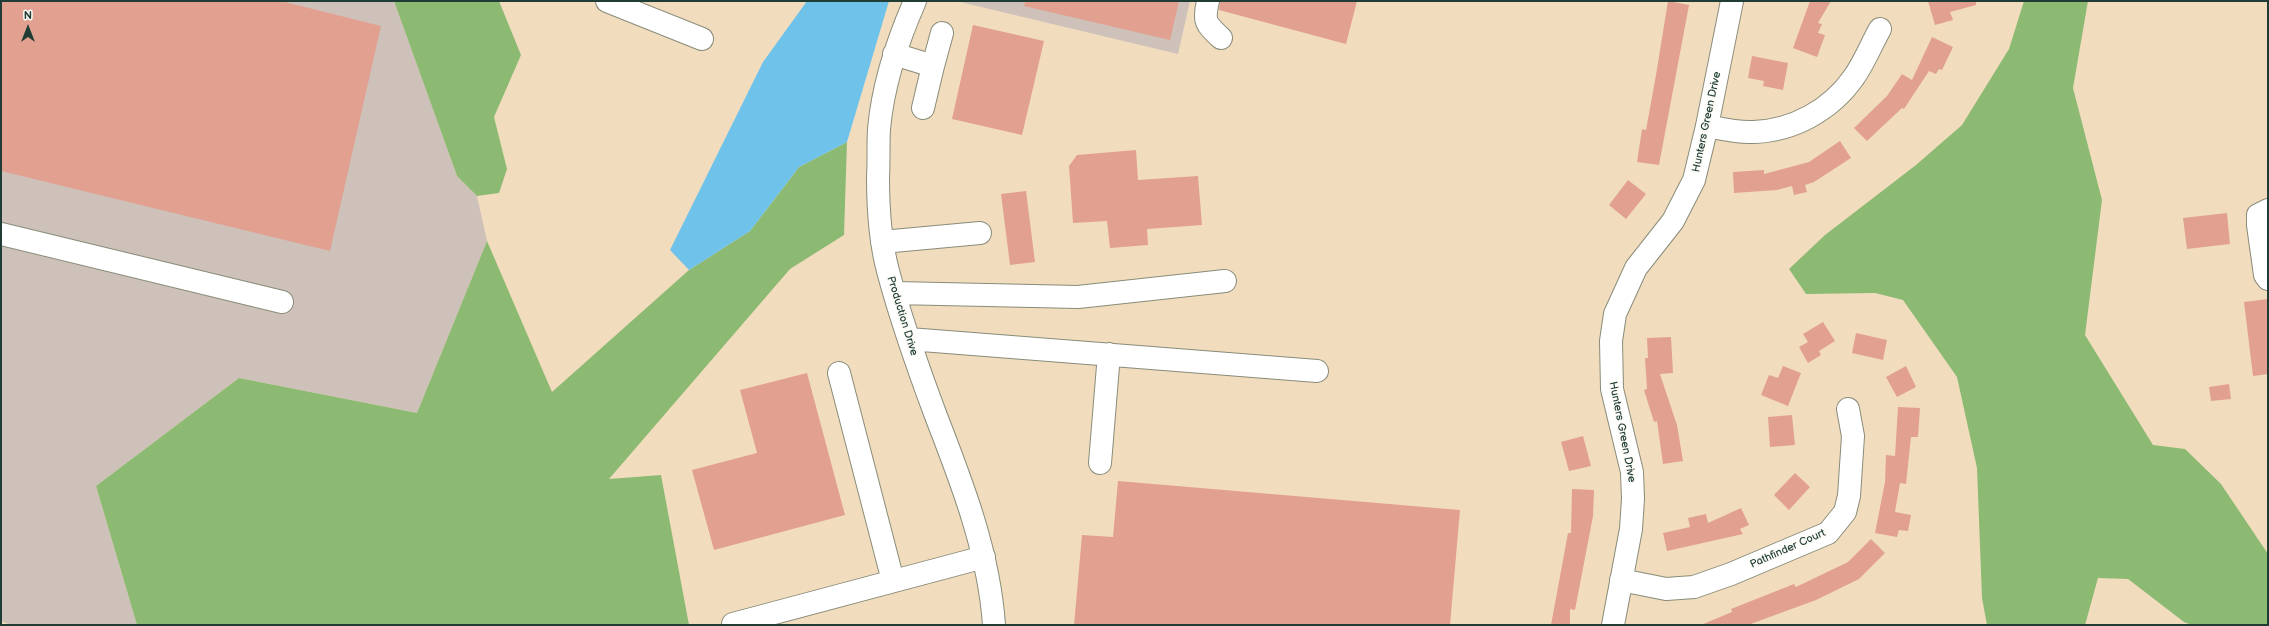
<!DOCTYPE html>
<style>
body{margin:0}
#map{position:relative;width:2269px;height:626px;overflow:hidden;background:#f2dcbe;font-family:"Balsamiq Sans",sans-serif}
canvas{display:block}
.frame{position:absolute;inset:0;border:2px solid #1f3d34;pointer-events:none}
.north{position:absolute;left:8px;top:8px;width:40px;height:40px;-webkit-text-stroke:3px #fdfcf7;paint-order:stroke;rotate:0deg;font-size:11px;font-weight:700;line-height:16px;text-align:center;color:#1f3d34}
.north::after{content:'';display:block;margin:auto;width:14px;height:18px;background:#1f3d34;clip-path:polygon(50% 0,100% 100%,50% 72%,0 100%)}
</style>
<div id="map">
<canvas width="2269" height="626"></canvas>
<div class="frame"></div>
<div class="north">N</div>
</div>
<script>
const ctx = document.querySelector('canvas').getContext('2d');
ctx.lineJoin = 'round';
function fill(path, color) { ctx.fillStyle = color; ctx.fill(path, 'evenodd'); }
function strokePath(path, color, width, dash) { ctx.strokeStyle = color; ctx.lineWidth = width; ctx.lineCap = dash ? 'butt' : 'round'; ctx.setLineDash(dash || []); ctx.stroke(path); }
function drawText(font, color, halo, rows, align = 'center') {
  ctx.font = font + ' "Balsamiq Sans",sans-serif'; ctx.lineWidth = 4; ctx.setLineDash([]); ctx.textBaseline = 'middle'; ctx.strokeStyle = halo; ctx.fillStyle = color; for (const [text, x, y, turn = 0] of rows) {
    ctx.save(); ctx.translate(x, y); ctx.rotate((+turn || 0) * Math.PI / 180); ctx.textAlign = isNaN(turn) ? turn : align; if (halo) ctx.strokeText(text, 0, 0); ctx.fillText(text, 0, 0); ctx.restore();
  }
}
fill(new Path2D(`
 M1,1H394L457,176L477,196L487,241L417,413L239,378L96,486L137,625H11L1,621Z
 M956,1H1190L1178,54Z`), '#cec1b9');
fill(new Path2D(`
 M394,1H499L521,55L494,117L507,169L499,193L477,196L457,176Z
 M2024,1H2088L2073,88L2102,200L2085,335L2153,445L2185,449L2221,484L2268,554V625H2192L2184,622L2128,579L2098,578L2085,625H1987L1982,598L1977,468L1957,377L1903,300L1875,293L1806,294L1789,269L1825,235L1916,165L1962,125L2009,49Z
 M847,142L844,235L790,269L609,479L661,475L689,625H137L96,486L239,378L417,413L487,241L552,392L689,270L750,231L799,167Z`), '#8cba73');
fill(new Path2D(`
 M807,1H889L847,142L799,167L750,231L689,270L670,250L763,62Z`), '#6fc3eb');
fill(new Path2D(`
 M1,1H281L381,26L330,251L1,171Z
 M1025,1H1179L1170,40L1024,6Z
 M1220,1H1357L1346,44L1219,10Z
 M1668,1L1689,5L1659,165L1637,162L1642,129L1646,130L1656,75Z
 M1810,1H1831L1818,23L1822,24L1818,33L1825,35L1817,57L1793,48Z
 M1928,1H1976V5L1950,12L1953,20L1935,25Z
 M973,25L1044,41L1022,135L952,119Z
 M1932,37L1953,47L1942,70L1939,69L1936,74L1929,71L1904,109L1902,108L1867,141L1854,128L1887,96L1902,74L1912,80Z
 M1752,56L1788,63L1783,90L1763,86L1764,81L1748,78Z
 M1840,141L1851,158L1814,182L1805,185L1807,192L1794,195L1792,186L1777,190L1734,193L1733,172L1764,170V174L1809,162Z
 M1136,150L1138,180L1198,176L1202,225L1147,229L1148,245L1110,248L1107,221L1073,223L1069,166L1077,155Z
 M1628,180L1646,194L1626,219L1609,205Z
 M1026,191L1035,262L1010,265L1001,194Z
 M2227,213L2230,244L2187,249L2183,218Z
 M2268,299V374L2253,376L2244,302Z
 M1823,322L1835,341L1819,351L1821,355L1808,363L1799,347L1808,342L1803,334Z
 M1856,333L1887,340L1883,360L1852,353Z
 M1671,337L1673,373L1660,374L1677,425L1683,461L1663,464L1657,421L1654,422L1644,390L1647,389L1645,358H1648L1647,338Z
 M1783,366L1801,373L1788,406L1761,395L1769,375L1778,378Z
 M1906,366L1916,387L1897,397L1886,377Z
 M807,373L845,515L714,550L692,470L757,453L740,390Z
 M2229,384L2231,399L2211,401L2209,387Z
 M1898,407L1920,408L1918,437H1911L1906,484L1900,483L1895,512L1911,515L1908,531L1899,530L1897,537L1875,533L1885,482L1886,455L1895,456Z
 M1792,415L1795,445L1770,447L1768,417Z
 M1583,436L1591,466L1569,471L1561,442Z
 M1795,473L1810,487L1789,510L1774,495Z
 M1118,481L1460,510L1450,625H1074L1082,535L1113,537Z
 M1572,489L1594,490L1593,516L1575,610L1570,609V625H1551L1568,533H1571Z
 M1741,508L1749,525L1740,529L1743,534L1667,551L1663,533L1690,527L1688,518L1706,514L1708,523Z
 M1871,539L1885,553L1859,579L1816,600L1748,625H1701L1732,612L1731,609L1794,584L1796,587L1848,562Z`), '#e2a091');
const minor = new Path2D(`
 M607,1L702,39
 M915,1C897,42 883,84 879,129C878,145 879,161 878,177C878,209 880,241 888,271C901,320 918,368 936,416C962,483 989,552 994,625
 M1208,1C1203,22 1206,24 1221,38
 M894,54L933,66L942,33
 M923,108L933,66
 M1707,126C1722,129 1738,133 1753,132C1793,131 1831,110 1854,77C1864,63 1871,45 1880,29
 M2268,210L2258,215V225L2265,275L2268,279
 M1,234L282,302
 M882,242L980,233
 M895,293L1078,297L1225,281
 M909,339L1317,371
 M839,373L893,581
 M1100,463L1109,354
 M1621,580L1666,589L1694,587L1731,574L1828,533L1845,512L1849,496L1853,436L1848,409
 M733,624L984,557
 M1613,625L1631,529L1633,499L1632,472L1612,389L1611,341L1615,314L1636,268L1673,221L1694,180L1707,126L1732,1`);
strokePath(minor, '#888c79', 24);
strokePath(minor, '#fff', 22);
drawText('11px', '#1f3d34', '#fdfcf7', [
 ["Hunters Green Drive",1707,122,-78],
 ["Production Drive",902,316,73],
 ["Hunters Green Drive",1622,432,79],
 ["Pathfinder Court",1788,549,-24]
]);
</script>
